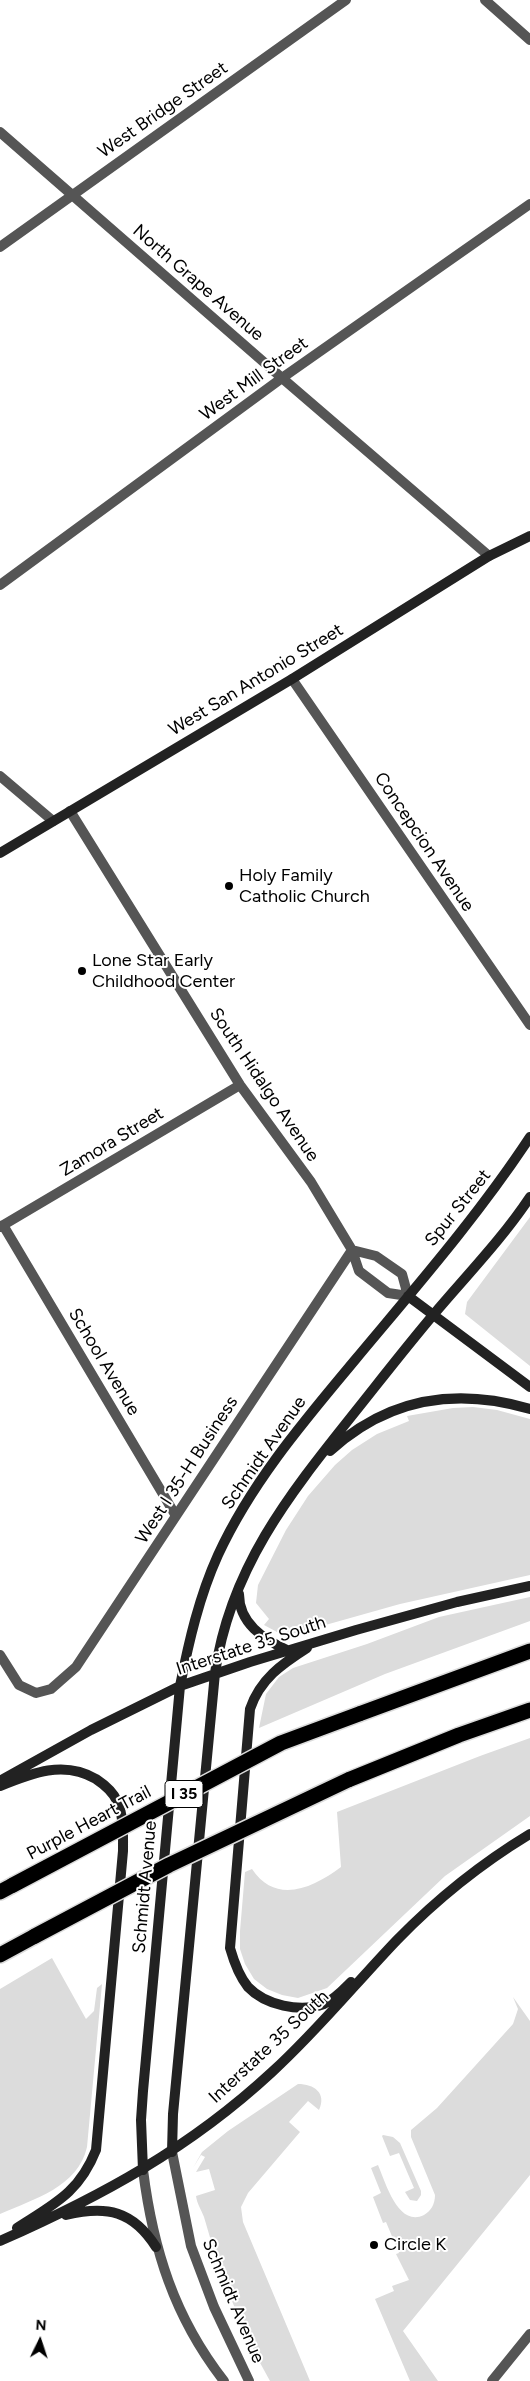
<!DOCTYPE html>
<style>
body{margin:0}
#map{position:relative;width:530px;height:2381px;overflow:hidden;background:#fff;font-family:Figtree,sans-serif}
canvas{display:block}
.north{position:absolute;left:15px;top:2316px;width:50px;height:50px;-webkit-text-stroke:4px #fff;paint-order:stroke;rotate:4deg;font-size:14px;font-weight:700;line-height:20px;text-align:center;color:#000}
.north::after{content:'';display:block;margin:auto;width:18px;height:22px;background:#000;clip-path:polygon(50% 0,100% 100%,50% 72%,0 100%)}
</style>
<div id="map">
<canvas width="530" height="2381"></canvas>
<div class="north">N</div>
</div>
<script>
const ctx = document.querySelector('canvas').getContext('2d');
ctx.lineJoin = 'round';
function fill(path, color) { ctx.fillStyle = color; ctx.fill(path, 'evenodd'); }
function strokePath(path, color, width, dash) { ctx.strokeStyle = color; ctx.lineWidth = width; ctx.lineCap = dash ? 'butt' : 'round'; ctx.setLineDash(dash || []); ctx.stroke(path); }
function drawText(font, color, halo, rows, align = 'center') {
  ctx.font = font + ' Figtree,sans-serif'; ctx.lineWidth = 4; ctx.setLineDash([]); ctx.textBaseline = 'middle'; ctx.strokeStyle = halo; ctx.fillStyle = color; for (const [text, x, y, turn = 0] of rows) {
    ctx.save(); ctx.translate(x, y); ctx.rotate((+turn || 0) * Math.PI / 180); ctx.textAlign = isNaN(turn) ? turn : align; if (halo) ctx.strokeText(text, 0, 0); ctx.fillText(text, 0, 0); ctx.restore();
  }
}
fill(new Path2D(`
 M530,1217V1366L465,1314L467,1302Z
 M473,1407L497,1410L530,1419V1575L400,1604L297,1633L277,1632L264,1625L269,1619L256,1603L258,1585L286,1530L308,1496L335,1465L352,1450L377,1434L409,1421L407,1416L453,1408Z
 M530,1597V1621L385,1674L259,1728L266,1694L279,1677L293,1668L367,1644L439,1617Z
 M530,1738V1816L445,1876L327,1988L298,1998L282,1995L267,1989L254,1979L245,1964L240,1949V1931L245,1872L252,1869C276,1905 313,1888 341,1867L337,1812L480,1756Z
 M52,1958L86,2019L94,2011L97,1988L102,1984L87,2147C78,2187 34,2199 0,2214V1989Z
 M513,1997L530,2021V2175L403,2331L438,2381H410L375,2299L394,2291L392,2286L409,2280L396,2254L399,2253L386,2222L383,2223L373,2197L381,2193L371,2168L378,2165C385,2181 398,2228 424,2215C431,2211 435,2204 435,2195L411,2137V2130L437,2108L513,2024L518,2009Z
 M298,2084C314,2084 327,2093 319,2110L308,2101L289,2122L300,2132L248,2193L241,2207L243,2222L310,2381H270C241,2330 220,2274 204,2217C201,2209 197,2204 196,2196L215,2190L209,2169L196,2172L205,2157L201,2155L193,2168L202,2152L228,2131Z
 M383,2135L393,2137L400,2143L421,2191V2195L417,2201L410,2200L405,2192L414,2188L399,2153L390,2156L382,2136Z`), '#dcdcdc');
const highway = new Path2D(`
 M359,1714L530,1651
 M348,1780L459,1735L530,1710
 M0,1892L13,1885
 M0,1955L35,1936`);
strokePath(highway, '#dbdbdb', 18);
strokePath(new Path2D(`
 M485,0L530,40
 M0,132L282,378L489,556
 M0,247L346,0
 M0,585L282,378L530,204
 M292,679L530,1025
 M0,776L53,821
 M70,811L240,1085L311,1182L352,1250L359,1271L388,1293L408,1296L402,1274L376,1256L352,1250
 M3,1225L176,1516
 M0,1227L240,1085
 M0,1655L19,1685L36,1693L51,1689L76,1667L352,1250
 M172,2152L191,2246L214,2307L249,2381
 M143,2170C153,2249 174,2317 224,2381
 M492,2381L530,2334`), '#555', 10);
strokePath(new Path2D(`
 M0,853L292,679L489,556L530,536
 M408,1296L530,1387
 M330,1451C388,1398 455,1387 530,1409
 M239,1594C239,1623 263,1639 287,1650
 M307,1648C282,1664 260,1679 250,1709L230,1948C234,1962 239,1976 248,1987C265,2005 300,2013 324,2004C335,1999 343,1990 351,1982
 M3,1779L91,1730L180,1686L250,1662L356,1630L457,1602L530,1586
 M0,1786C32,1773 64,1760 96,1779C105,1785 113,1792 117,1801C124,1816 123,1835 123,1851L96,2150C79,2193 54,2204 17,2228
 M172,2152L173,2114L215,1673C230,1569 288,1496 351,1417C379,1382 406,1347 434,1314C467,1275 502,1239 530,1197
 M143,2170L141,2120L143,2091L180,1686C189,1641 199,1597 218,1555C251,1483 304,1421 355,1360C415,1288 478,1216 530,1137
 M66,2215C107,2205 133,2211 156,2247
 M0,2241C102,2196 190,2148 272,2072C317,2031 355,1984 397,1940C436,1900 482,1863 530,1834`), '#222', 10);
strokePath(highway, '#000', 15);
const highwayBridge = new Path2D(`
 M13,1885L281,1743L359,1714
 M35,1936L169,1865L348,1780`);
strokePath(highwayBridge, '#dbdbdb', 18, []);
strokePath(highwayBridge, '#000', 15);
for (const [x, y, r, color] of [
 [229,886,5,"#000"],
 [82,971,5,"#000"],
 [374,2245,5,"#000"]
]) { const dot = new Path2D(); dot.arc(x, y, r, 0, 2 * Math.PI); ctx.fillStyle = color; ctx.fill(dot); strokePath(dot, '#fff', 2); }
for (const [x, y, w] of [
 [184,1794,38]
]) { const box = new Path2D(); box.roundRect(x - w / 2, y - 13.5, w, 27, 4); ctx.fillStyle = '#fff'; ctx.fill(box); strokePath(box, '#000', 1); }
drawText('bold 16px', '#000', null, [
 ["I 35",184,1794]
]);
drawText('18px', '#000', '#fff', [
 ["West Bridge Street",163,110,-35],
 ["North Grape Avenue",198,283,41],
 ["West Mill Street",254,379,-36],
 ["West San Antonio Street",256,680,-31],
 ["Concepcion Avenue",424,842,56],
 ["South Hidalgo Avenue",264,1085,56],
 ["Zamora Street",112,1142,-31],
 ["Spur Street",458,1208,-51],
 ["School Avenue",104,1362,59],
 ["Schmidt Avenue",264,1453,-55],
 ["West I 35-H Business",187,1470,-57],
 ["Interstate 35 South",251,1646,-18],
 ["Purple Heart Trail",89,1823,-28],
 ["Schmidt Avenue",145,1887,-85],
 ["Interstate 35 South",269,2047,-43],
 ["Schmidt Avenue",233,2301,67]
]);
drawText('18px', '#000', '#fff', [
 ["Holy Family",239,876],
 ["Catholic Church",239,897],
 ["Lone Star Early",92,961],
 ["Childhood Center",92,982],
 ["Circle K",384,2245]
], 'left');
</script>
